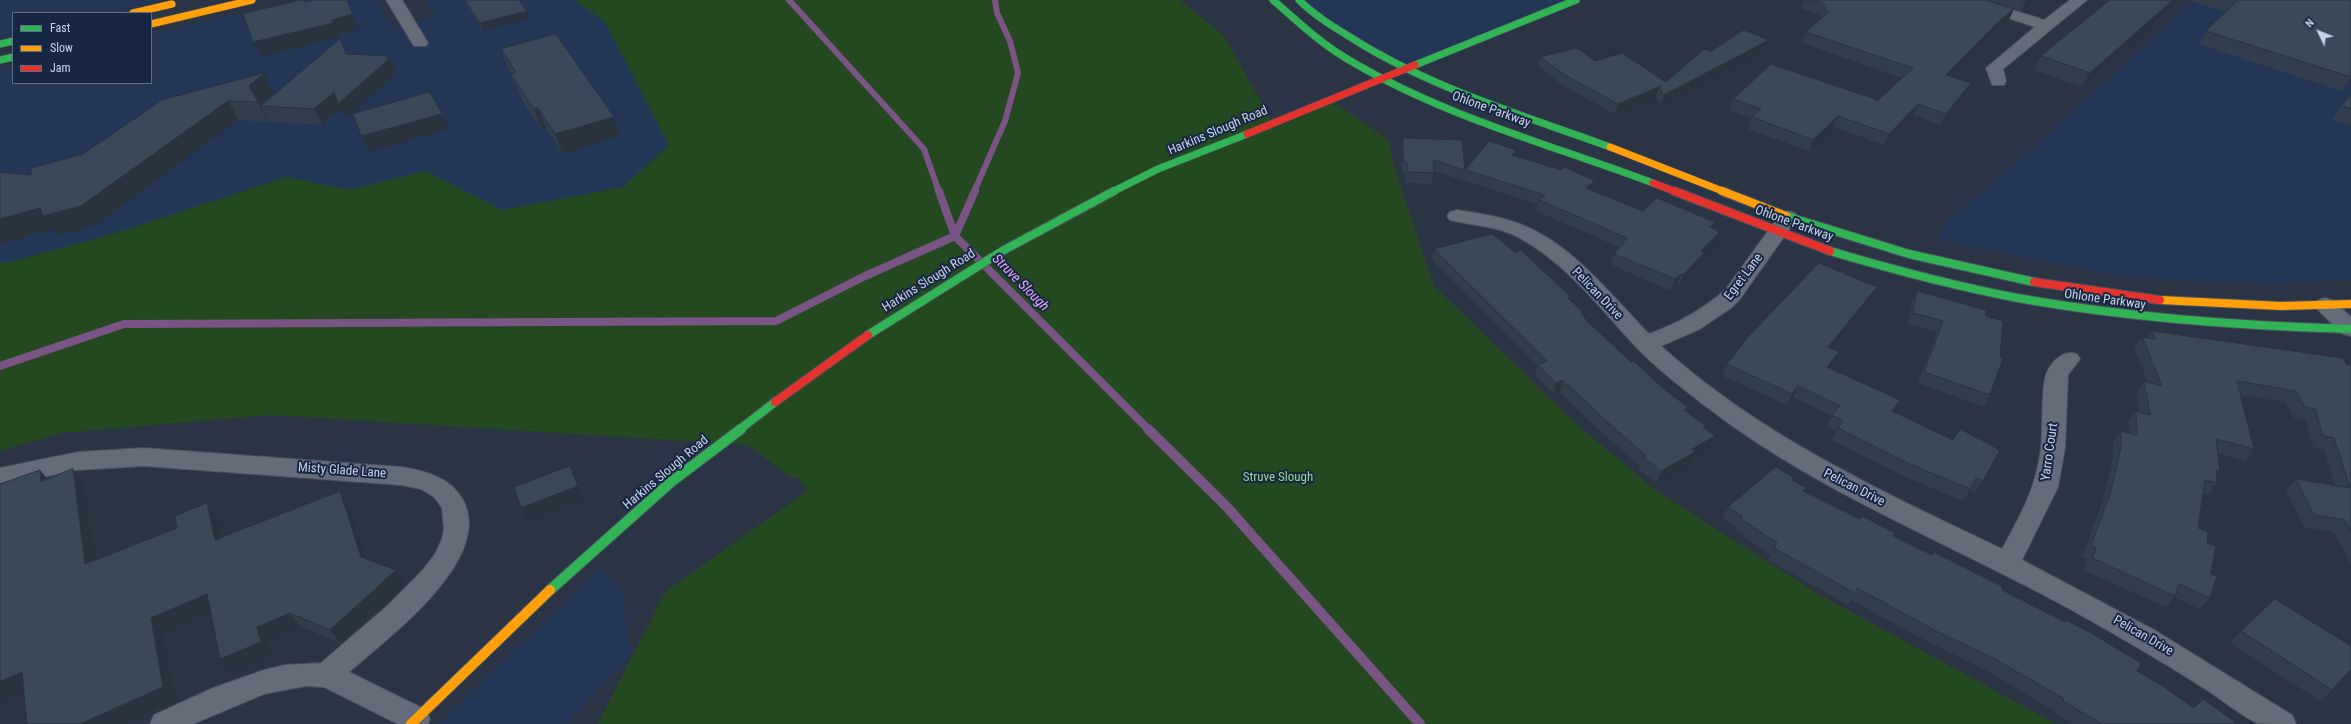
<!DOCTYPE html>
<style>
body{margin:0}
#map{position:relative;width:2351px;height:724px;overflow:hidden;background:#2a3444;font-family:"Roboto Condensed",sans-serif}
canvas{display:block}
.legend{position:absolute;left:12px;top:12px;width:140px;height:72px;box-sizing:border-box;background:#172743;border:1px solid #5e6c84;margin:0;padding:5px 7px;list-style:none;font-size:12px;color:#c8d4e6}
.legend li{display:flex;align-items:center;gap:8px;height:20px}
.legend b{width:20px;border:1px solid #5e6c84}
.north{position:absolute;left:2299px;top:12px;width:40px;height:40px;-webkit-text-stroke:3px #172743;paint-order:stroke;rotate:313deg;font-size:11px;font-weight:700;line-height:16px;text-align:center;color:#c8d4e6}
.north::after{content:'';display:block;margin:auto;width:14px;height:18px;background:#c8d4e6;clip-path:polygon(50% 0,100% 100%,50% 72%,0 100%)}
</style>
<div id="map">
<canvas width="2351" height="724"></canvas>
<ul class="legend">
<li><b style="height:5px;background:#30b455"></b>Fast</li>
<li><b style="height:5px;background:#ff9f0a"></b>Slow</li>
<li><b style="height:5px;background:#e5322d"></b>Jam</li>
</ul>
<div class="north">N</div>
</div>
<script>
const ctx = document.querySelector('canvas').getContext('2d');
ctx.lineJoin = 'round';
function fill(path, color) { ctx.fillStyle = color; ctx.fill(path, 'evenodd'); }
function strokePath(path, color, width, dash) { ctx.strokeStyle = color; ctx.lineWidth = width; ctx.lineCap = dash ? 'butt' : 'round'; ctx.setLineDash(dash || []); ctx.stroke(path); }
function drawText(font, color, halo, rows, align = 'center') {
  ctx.font = font + ' "Roboto Condensed",sans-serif'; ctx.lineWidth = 4; ctx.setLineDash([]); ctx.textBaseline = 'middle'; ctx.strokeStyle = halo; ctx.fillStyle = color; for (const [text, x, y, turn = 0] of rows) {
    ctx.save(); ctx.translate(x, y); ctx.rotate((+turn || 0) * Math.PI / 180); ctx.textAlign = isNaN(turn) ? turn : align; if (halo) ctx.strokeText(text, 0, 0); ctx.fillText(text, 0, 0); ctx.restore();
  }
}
fill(new Path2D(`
 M0,0H163L106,13H13V34L0,37Z
 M298,0H374L395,30L436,16L426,0H575L605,22L669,145L623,187L473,216L116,233L7,263L0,262V70L13,67V83H151V34Z
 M1299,0H1576L1404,69Z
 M2196,0H2351V279L2275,284L2159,279L2101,273L1938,239L1945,225L2019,161Z
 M601,568L622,591L631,653L566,724H439Z`), '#233656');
fill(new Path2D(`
 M575,0H1180L1224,36L1276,128L1332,101L1389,140L1395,170L1434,286L1582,429L1658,492L1817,593L2056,724H598L665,592L807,491L799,478L790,477L748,445L272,415L60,433L0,451V262L7,263L116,233L286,177L350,190L425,171L502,210L623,187L669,145L605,22Z`), '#244921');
strokePath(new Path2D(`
 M789,0L924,149L939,192
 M974,192L1005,121L1018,73L1010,41L997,13L995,0`), '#7a5484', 6);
strokePath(new Path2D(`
 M975,191L955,236L1149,430
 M0,366L124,324L776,321L865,276L955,236L939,191`), '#7a5484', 8);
strokePath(new Path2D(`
 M1148,429L1226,506L1420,724`), '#7a5484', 10);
const street = new Path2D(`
 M386,0H402L428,43L426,46H414Z
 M1959,0H1982L2044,20L2070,0H2087L2003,69L2006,81L2004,85H1992L1986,68L2035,27L1962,3Z
 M1457,210C1475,213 1494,215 1511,221C1568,238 1609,293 1649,334C1678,323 1703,310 1726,289L1781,213L1788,211L1795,213L1798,217L1740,299L1731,308L1700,329L1661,346C1760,436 1883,492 2002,549C2021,515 2036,488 2041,448C2043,432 2041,383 2047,372C2053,360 2063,350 2077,354L2080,359L2068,375L2065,448L2058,487L2022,560L2156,631L2292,715L2296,724C2285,724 2267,724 2257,723C2238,714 2220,698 2202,687C2158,659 2113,633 2068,608C1949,543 1820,493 1712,411C1687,392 1661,372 1639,350C1602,311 1567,263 1518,237C1497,226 1473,226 1450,220L1447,216L1450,212Z
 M2325,298L2332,300L2351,317V336L2343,334L2318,310L2315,305L2318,300Z
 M144,448L401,467C426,471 450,477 463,500C495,559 387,639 349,672L426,710L430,719L428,724H398L324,687L306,686L264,694L193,724H150L154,715L213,688L264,670L285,665L321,663L387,606L422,571L435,554L442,539L444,529L442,508L434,497L421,489L401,485L144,466L78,470L0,486V468L78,452Z`);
const fastFar2 = new Path2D(`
 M1273,0C1296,20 1318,41 1344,57C1439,115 1549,144 1653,183
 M1299,0C1314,15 1332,26 1350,37C1430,88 1522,115 1610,147
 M0,44L13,41
 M0,60L13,57
 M1415,65L1576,0
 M1112,192L1158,169L1247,134`);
const fastFar1 = new Path2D(`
 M1786,216L1909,254L2034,282
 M1830,251C1894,270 1958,287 2023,299C2132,318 2241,326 2351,329
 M868,335L1004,250L1114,191
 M739,430L775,402`);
const fast = new Path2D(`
 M550,590L671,482L741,429`);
const slowFar2 = new Path2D(`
 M133,13L172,4
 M151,24L252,0
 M1610,147L1725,192`);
const slowFar1 = new Path2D(`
 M1722,191L1786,216
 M2160,300L2281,306L2351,304`);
const slow = new Path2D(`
 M411,724L550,590`);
const jamFar1 = new Path2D(`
 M1247,134L1415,65
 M1653,183L1676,192`);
const jam = new Path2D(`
 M1674,191L1830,251
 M2034,282L2160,300
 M775,402L868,335`);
strokePath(street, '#48515e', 2);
strokePath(fastFar2, '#48515e', 8);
strokePath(fastFar1, '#48515e', 10);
strokePath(fast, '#48515e', 12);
strokePath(slowFar2, '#48515e', 8);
strokePath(slowFar1, '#48515e', 10);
strokePath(slow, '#48515e', 12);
strokePath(jamFar1, '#48515e', 8);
strokePath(jam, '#48515e', 10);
fill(street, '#656c79');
strokePath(fastFar2, '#30b455', 7);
strokePath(fastFar1, '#30b455', 8);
strokePath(fast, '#30b455', 10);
strokePath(slowFar2, '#ff9f0a', 7);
strokePath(slowFar1, '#ff9f0a', 8);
strokePath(slow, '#ff9f0a', 10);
strokePath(jamFar1, '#e5322d', 7);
strokePath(jam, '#e5322d', 8);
fill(new Path2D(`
 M463,0H519L530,19L483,31Z
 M1804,0H1985L2009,20L1992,34L1950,76L1966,94L1941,125L1913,115L1884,145L1833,127L1809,151L1748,129L1752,118L1729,110L1733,99L1878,100L1902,78L1802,43L1806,32L1821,18L1818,14L1801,8Z
 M1987,0H2035L2021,11Z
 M2110,0H2181L2082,87L2034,70L2041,56Z
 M2187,0H2351V81L2342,91L2198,44L2206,31L2226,12Z
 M1769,40L1766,49L1661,105L1656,98V97L1615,114L1562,85L1538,66L1540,57L1595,61L1666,82L1711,51Z
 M501,49L614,117L620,136L563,154L546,128L541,129L524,104L521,97L519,93L511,74H512L508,68Z
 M347,54L388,56L389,58H390L397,73L346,119L341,108L322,125L269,122L261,106Z
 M274,92L259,105L268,122L239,120L95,226L58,236L53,229L0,244V172L31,175L83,154L162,100Z
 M2351,95V126L2332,120L2342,106Z
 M1403,138L1465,170L1516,150L1515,156L1595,181L1593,191L1643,211L1713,228L1720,232L1716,243L1704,255L1701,264L1679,286L1677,285L1671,291L1611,265L1614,254L1619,247L1536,211L1538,204L1433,171L1432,184L1406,183L1405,173H1402L1401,149Z
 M1434,249L1571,297L1570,300L1588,322L1631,362L1665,390L1688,407L1687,412L1705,428L1715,436L1710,448L1693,457L1691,463L1657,483L1639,469L1640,466L1599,430L1560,392L1553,394L1535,376L1537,366L1432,260Z
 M1917,291L1986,316L1990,395L1984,407L1918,383L1937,332L1907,324L1912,302Z
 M1872,298L1831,348L1834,363L1830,368L1894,412L1983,481L1975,493L1970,490L1963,501L1903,476L1832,440L1836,431L1827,427L1832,416L1793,397L1787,405L1723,376L1727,364Z
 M2152,331L2351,365V564L2334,532L2304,527L2286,490L2296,479L2335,485L2324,450L2313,447L2305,420L2295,419L2285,402L2241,395L2254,449L2245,461L2218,453L2220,471L2217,475V483L2208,495L2203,493L2198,528L2207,543L2211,574L2210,598L2200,609L2174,597L2166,607L2083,570L2087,559L2082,557L2101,506L2113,458V442L2121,431L2129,433L2128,422L2136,411L2140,412L2136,393L2144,381L2148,382L2134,348L2142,337L2147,338Z
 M1794,478L1793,480L1804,491L2002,590L2065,622L2066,620L2137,671L2194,708L2238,724H2073L2054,712L2055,711L1986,670L1928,642L1851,600L1848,605L1768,560L1771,555L1736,531L1737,528L1723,519L1728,507Z
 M47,479L84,483L95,560L177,528L207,503L217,517L222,537L340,491L348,504L366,559L405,583L340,643L300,626L268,640L271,655L231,672L210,611L162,632L176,700L123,724H27L24,691L0,701V484Z
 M2241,631L2332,690L2320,701L2230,643Z`), '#313f4c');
fill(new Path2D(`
 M2026,0H2035L2021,11Z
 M2173,0H2181L2082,87L2090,73Z
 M350,7L360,29L339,34L340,37L261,57L253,42L332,20Z
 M2014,9L2009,20L1992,34L1941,86L1946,75L1997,23Z
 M527,11L530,19L483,31L480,23Z
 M1769,40L1766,49L1661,105L1664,95Z
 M388,56L389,59L390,58L397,73L346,119L341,108L322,125L314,109L334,92L386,58Z
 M264,73L274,92L259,105L268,122L249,86Z
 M2351,78V81L2342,91Z
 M1971,83L1966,94L1941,125L1946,114Z
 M1661,86L1659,88L1656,97L1615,114L1618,104Z
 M228,101L239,120L95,226L58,236L53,229L0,244V219Z
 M1918,104L1913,115L1884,145L1889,134Z
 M538,108L546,128L541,129L534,109Z
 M442,114L449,129L369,152L361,136Z
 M1838,116L1833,127L1809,151L1813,140Z
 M614,117L620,136L563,154L555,134Z
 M1516,150L1514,161L1512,155Z
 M1595,181L1592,192L1586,188Z
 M1715,222L1711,233L1710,227Z
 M1720,232L1716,243L1704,255L1701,264L1679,286L1683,275L1701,251Z
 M1681,274L1677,285L1671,291L1675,279Z
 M1877,287L1872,298L1823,358L1828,347Z
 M1839,352L1834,363L1822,379L1827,367Z
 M1563,380L1560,392L1553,394L1556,383Z
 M1798,386L1793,397L1787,405L1792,394Z
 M1900,400L1894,412L1892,411Z
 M1688,407L1684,419V410Z
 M1715,436L1710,448L1693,457L1691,463L1657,483L1661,471L1692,449Z
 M570,466L583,498L527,520L521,508Z
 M73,469L84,483L98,577L85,564Z
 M40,470L51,483L41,481Z
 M340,491L348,504L370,570L361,557Z
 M207,503L217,517L226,554L215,540Z
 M396,570L405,583L340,643L330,630Z
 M207,594L218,608L162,632L176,700L123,724H80L151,618Z
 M290,613L300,626L268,640L271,655L231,672L220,659L257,627Z
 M22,672L36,686L0,701V682Z`), '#28333e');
const building = new Path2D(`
 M300,0H304L305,2L314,0H347L353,14L332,20L333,23L253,42L243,14Z
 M465,0H519L527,11L480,23Z
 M1812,0H1985L2014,9L1997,23L1946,75L1971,83L1946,114L1918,104L1889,134L1838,116L1813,140L1752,117L1761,109L1733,99L1771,64L1878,100L1913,68L1806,32L1828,12L1822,3Z
 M2110,0H2173L2090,73L2041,56Z
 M2238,0H2351V77L2206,31Z
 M1744,30L1769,40L1664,95L1659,88L1661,86L1618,104L1565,75L1540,57L1577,48L1595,61L1622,53L1666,82L1704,49L1711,51Z
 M556,34L614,117L555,134L538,108L534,109L517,84H518L511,74L516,72L501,49Z
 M340,39L346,54L388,56L386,58H390L338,104L334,92L314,109L261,106Z
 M264,73L249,86L258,102L228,101L81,206L43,216L40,208L0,219V172L31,175V168L83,154L162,100Z
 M430,92L442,114L361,136L353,114Z
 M2351,95V109L2342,106Z
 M1403,138L1462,140L1465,170L1489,141L1516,150L1512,155L1561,170L1565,167L1595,181L1586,188L1643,211L1657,198L1715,222L1710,227L1720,232L1701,251L1705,252L1683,275L1681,274L1675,279L1614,254L1627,238L1539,200L1545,195L1433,160L1434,173L1407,172V162H1404Z
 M1492,234L1515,252L1521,250L1571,297L1568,298L1584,313H1581L1588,322L1631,362L1634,361L1665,390L1688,407L1684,410L1706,426L1703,427L1715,436L1692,449L1695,452L1661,471L1643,457L1646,456L1603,418L1563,380L1556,383L1538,365L1547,361L1434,249Z
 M1819,263L1877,287L1828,347L1839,352L1827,367L1900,400L1892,411L1953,440L1960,429L2000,450L1983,481L1976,478L1970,489L1910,464L1838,428L1843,421L1832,415L1840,406L1798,386L1792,394L1727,364L1748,337Z
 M1917,291L1986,310V316L2003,321L2000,357L2003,358L1990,395L1924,372L1943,321L1913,313Z
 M2152,331L2343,358L2347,365H2351V531L2345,520L2314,515L2296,479L2350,488L2334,438L2323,436L2315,409L2305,407L2295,391L2237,381L2254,449L2216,439L2220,471L2216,470L2217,483L2205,480L2198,528L2208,532L2207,543L2216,546L2211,574L2217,576L2210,598L2179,584L2175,596L2092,558L2096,548L2091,545L2110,494L2121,447V431L2137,435L2136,411L2150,415L2144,381L2162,386L2142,337L2155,339Z
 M570,466L578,486L521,508L514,487Z
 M1776,467L1794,478L1792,480L1806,488L1803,491L1860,519L1862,516L1895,533L1893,536L1932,555L1934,552L2003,587L2002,590L2065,622L2066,620L2091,633L2141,663L2137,671L2164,687L2194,708L2203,699L2238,724H2102L2063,701L2064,699L1995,659L1936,631L1857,588L1855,593L1774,548L1777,543L1741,519L1743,517L1728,507Z
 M73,469L85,564L177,528L175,516L207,503L215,540L340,491L361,557L396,570L330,630L290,613L257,627L261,642L220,659L207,594L151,618L163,687L80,724H27L22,672L0,682V484L40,470L41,481Z
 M2275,599L2351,646V669L2332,690L2241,631Z`);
fill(building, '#394958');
strokePath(building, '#28333e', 1);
drawText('13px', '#c8d4e6', '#172743', [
 ["Ohlone Parkway",1491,110,20],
 ["Harkins Slough Road",1218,131,-23],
 ["Ohlone Parkway",1794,224,20],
 ["Egret Lane",1744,277,-53],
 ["Harkins Slough Road",929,281,-32],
 ["Pelican Drive",1597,294,46],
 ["Ohlone Parkway",2105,300,8],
 ["Yarro Court",2050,452,-82],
 ["Misty Glade Lane",342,471,4],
 ["Harkins Slough Road",666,473,-40],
 ["Pelican Drive",1854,488,27],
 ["Pelican Drive",2143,636,30]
]);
drawText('13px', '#97d88c', '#172743', [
 ["Struve Slough",1278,478]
]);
drawText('italic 14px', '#e5a6f2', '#172743', [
 ["Struve Slough",1020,283,45]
]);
</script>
